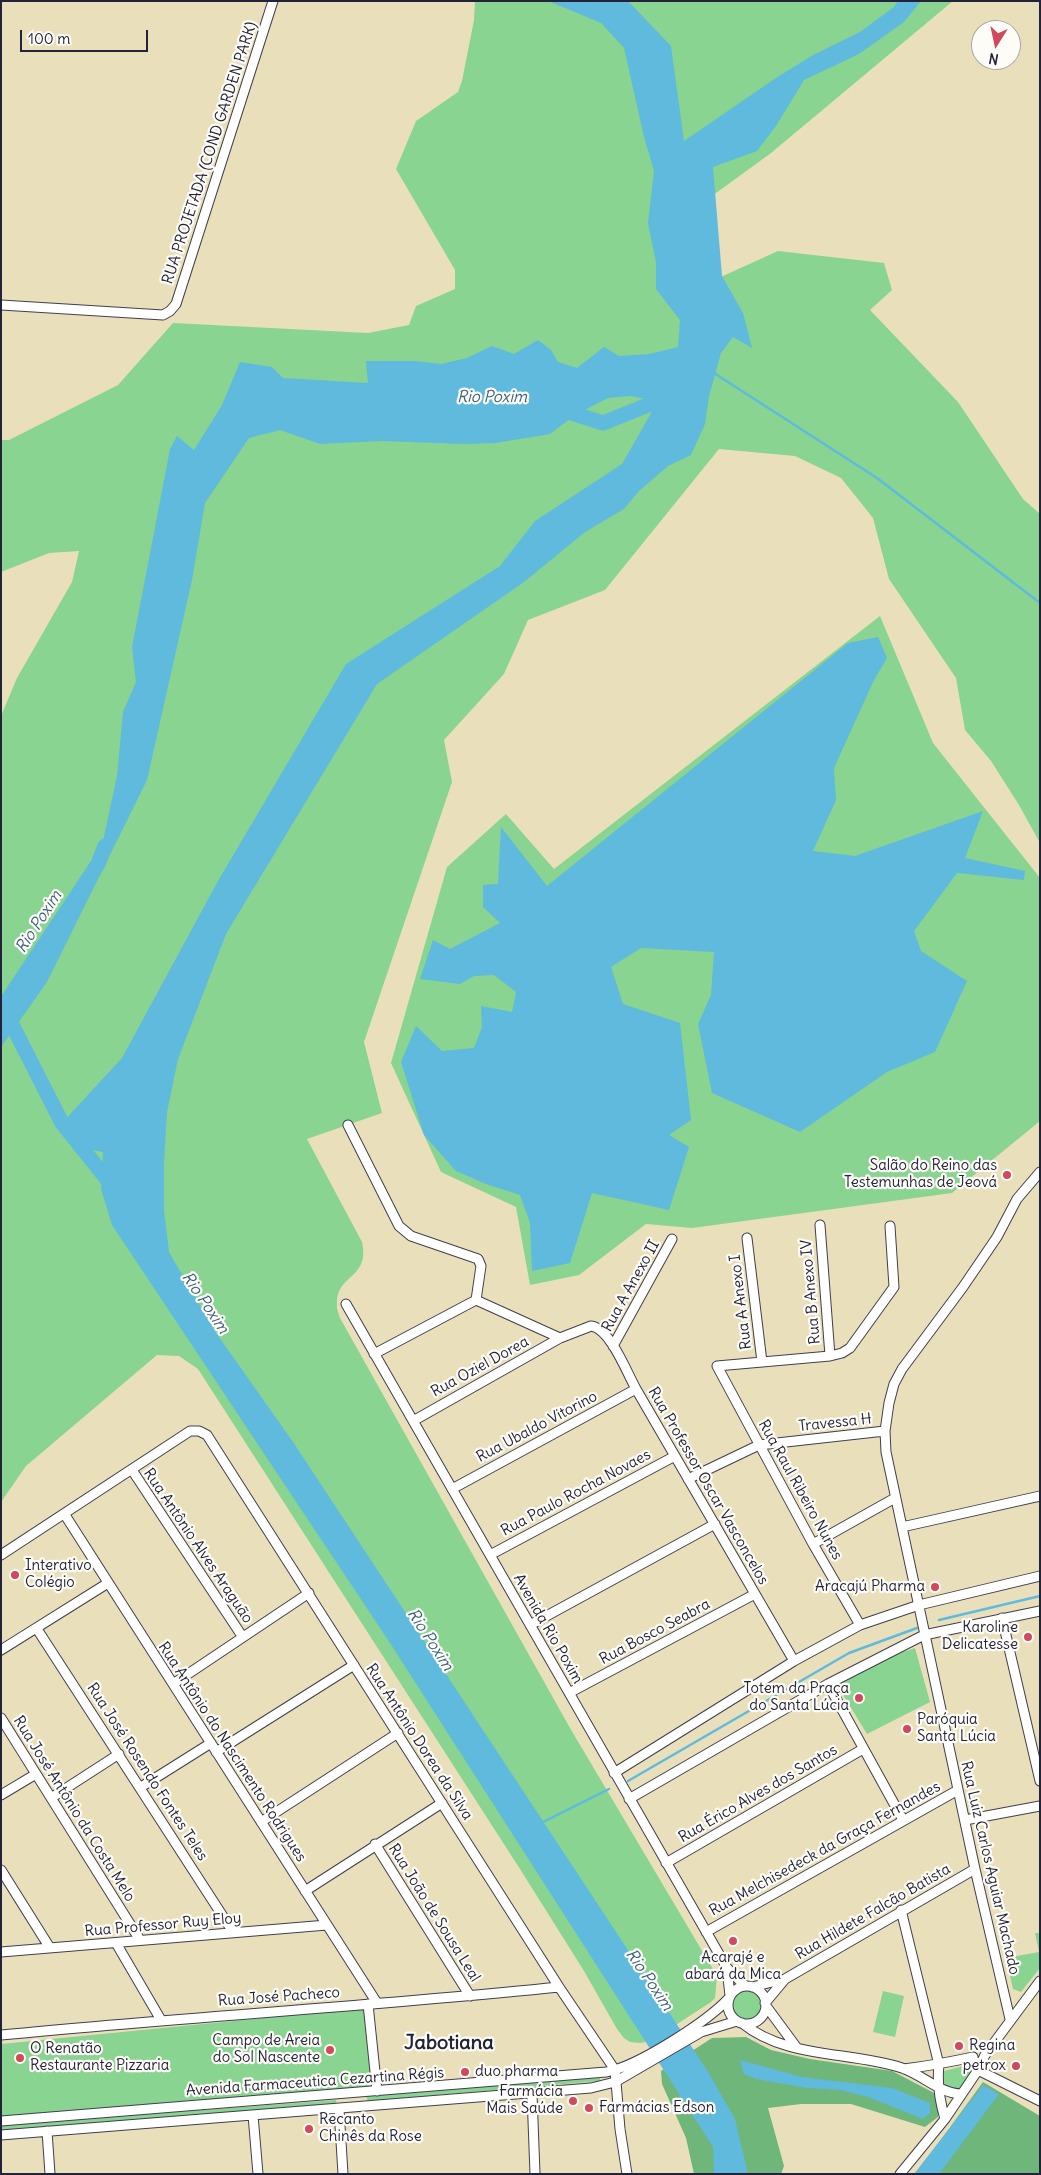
<!DOCTYPE html>
<meta charset="utf-8">
<style>
body{margin:0}
#map{position:relative;width:1041px;height:2175px;overflow:hidden;background:#e9e0bb;font-family:Delius,sans-serif}
canvas{display:block}
.frame{position:absolute;inset:0;border:2px solid #22223b;pointer-events:none}
.north{position:absolute;left:971px;top:20px;width:50px;height:50px;box-sizing:border-box;background:#fdfcf7;border:1px solid #a5a5ac;border-radius:50%;rotate:190deg;font-size:14px;font-weight:700;line-height:20px;text-align:center;color:#22223b}
.north::after{content:'';display:block;margin:auto;width:18px;height:22px;background:#d1495b;clip-path:polygon(50% 0,100% 100%,50% 72%,0 100%)}
.scale{position:absolute;left:20px;top:30px;width:128px;height:22px;box-sizing:border-box;border:2px solid #22223b;border-top:0;padding-left:6px;font-size:15px;line-height:18px;white-space:nowrap;color:#22223b;-webkit-text-stroke:4px #fdfcf7;paint-order:stroke}
</style>
<div id="map">
<canvas width="1041" height="2175"></canvas>
<div class="frame"></div>
<div class="north">N</div>
<div class="scale">100 m</div>
</div>
<script>
const ctx = document.querySelector('canvas').getContext('2d');
ctx.lineJoin = 'round';
function fill(path, color) { ctx.fillStyle = color; ctx.fill(path, 'evenodd'); }
function strokePath(path, color, width, dash) { ctx.strokeStyle = color; ctx.lineWidth = width; ctx.lineCap = dash ? 'butt' : 'round'; ctx.setLineDash(dash || []); ctx.stroke(path); }
function drawText(font, color, halo, rows, align = 'center') {
  ctx.font = font + ' Delius,sans-serif'; ctx.lineWidth = 4.5; ctx.setLineDash([]); ctx.textBaseline = 'middle'; ctx.strokeStyle = halo; ctx.fillStyle = color; for (const [text, x, y, turn = 0] of rows) {
    ctx.save(); ctx.translate(x, y); ctx.rotate((+turn || 0) * Math.PI / 180); ctx.textAlign = isNaN(turn) ? turn : align; if (halo) ctx.strokeText(text, 0, 0); ctx.fillText(text, 0, 0); ctx.restore();
  }
}
fill(new Path2D(`
 M475,1H953L771,153L701,204L712,281L778,251L884,263L892,290L870,310L958,402L1023,499L1040,514V843L1019,805L991,761L965,730L956,678L889,579L873,518L841,478L795,456L719,449L605,590L528,620L504,674L444,740L452,782L364,1042L382,1113L307,1139L362,1242C370,1279 337,1274 337,1303C336,1308 339,1314 340,1318L570,1728L717,1976L715,1998L711,2002L651,2041L640,2043L630,2042L624,2038L617,2029L584,1971L520,1869L198,1369L179,1356L157,1355L26,1466L1,1502V716L17,678L72,582L79,551L49,553L1,572V440H9L118,385L173,323L368,333L409,325L416,306L455,289V270L396,169L416,121L458,92L462,81L474,20Z
 M880,616L933,743L1040,878V1121L952,1193L692,1228L646,1224L579,1275L530,1285L516,1207L441,1172L391,1063L447,867L506,814L554,869Z
 M915,1648L930,1702L867,1734L837,1685L894,1655Z
 M1035,1933H1040V1968L1021,1992L1013,1989L1006,1958L1039,1952Z
 M731 2005a16 16 0 1 1 32 0a16 16 0 1 1-32 0Z
 M883,1991L904,1996L895,2037L873,2032Z
 M364,2008L374,2087L1,2117V2044Z
 M971,2064L973,2068L964,2086L959,2089L947,2087L941,2079L944,2071Z
 M600,2075V2081L368,2101L366,2096Z
 M336,2100L337,2107L1,2134V2125Z`), '#89d490');
fill(new Path2D(`
 M746,2037L771,2050L810,2059L892,2071L938,2095V2117L925,2127L851,2104H801L768,2108L784,2166L781,2174H694L686,2138L662,2084L661,2071L712,2038Z
 M983,2082L1040,2116V2174H916Z`), '#6eb67a');
fill(new Path2D(`
 M548,1H628L671,46L684,141L776,78L813,55L860,32L894,7L898,1H921L904,22L859,54L804,80L776,126L757,151L713,167L722,276L743,313L752,348L733,337L721,353L709,396L705,424L691,455L668,466L639,491L624,509L585,532L524,582L377,684L226,934L178,1059L167,1112L164,1162V1210L169,1252L214,1330L293,1442L707,2070L735,2119L748,2174H714L713,2147L390,1643L112,1225L101,1189L103,1152L82,1148L62,1123L122,1058L218,881L346,664L500,566L535,521L622,464L658,401L630,396L608,398L575,415L550,434L495,443L465,444L381,441L320,444L280,430L249,438L205,503L192,580L147,780L47,982L1,1047V1010L44,950L98,864L117,776L123,712L136,682L132,647L170,449L177,436L194,450L222,405L240,362L272,367L283,378L368,383L366,361H415L441,364L467,358L492,346L514,354L538,340L551,350L558,362L577,368L604,347L619,356L649,354L678,347L680,320L656,289V263L648,223L654,171L644,137L624,48L601,23Z
 M878,637L887,658L874,680L834,768L836,800L813,851L855,856L983,811L965,858L1025,871L1024,880L957,873L914,931L921,951L967,981L935,1052L887,1072L800,1132L712,1093L698,1024L711,995L714,952L641,948L611,967L623,1004L680,1023L691,1120L669,1135L689,1147L669,1210L592,1193L570,1263L532,1271L530,1223L520,1195L486,1184L456,1171L424,1135L401,1062L416,1026L442,1051L474,1048L482,1027L481,1006L512,1012L516,992L494,975L474,976L460,984L420,979L433,940L450,949L500,923L483,907V885L498,884L501,827L547,886L848,643Z
 M740,2060L802,2077L892,2088L930,2103V2113L923,2119L868,2097L841,2090L807,2088L756,2079L744,2074Z
 M983,2085L999,2094L939,2174H914Z`), '#5fbadd');
strokePath(new Path2D(`
 M714,373L877,478L1040,603
 M939,1620L1040,1596
 M628,1781L849,1653L917,1628
 M541,1823L609,1789`), '#5fbadd', 2.5);
strokePath(new Path2D(`
 M556,408L603,423L658,401L675,389
 M105,846L98,864L3,1007L62,1123L114,1188`), '#5fbadd', 15);
const minor = new Path2D(`
 M1,305L163,315L170,311L176,304L273,1
 M348,1125L399,1226L411,1236L478,1259L481,1266L476,1300
 M820,1225L830,1356
 M747,1238L762,1362
 M476,1300L560,1338
 M346,1304L727,1968L745,1986
 M613,1346L672,1239
 M374,1354L476,1300
 M413,1421L560,1338L591,1326C610,1328 627,1373 636,1389L794,1661
 M132,1470L242,1636
 M688,1479L759,1445L885,1431
 M452,1489L636,1389
 M65,1515L377,2003
 M902,1527L1040,1496
 M813,1544L895,1498
 M1,1555L190,1431H199L207,1435L559,1987L615,2070L620,2129L627,2174
 M490,1555L675,1456
 M1002,1618L1040,1781
 M530,1625L715,1524
 M860,1625L813,1544L717,1366L830,1356L842,1353L850,1348L894,1287L890,1226
 M37,1629L233,1932
 M1,1650L108,1583
 M173,1684L309,1593
 M828,1684L903,1820
 M569,1693L755,1594
 M1,1718L140,1940
 M216,1752L354,1665
 M614,1773L794,1661L860,1625L919,1605L1040,1576
 M141,1787L211,1743
 M1,1795L36,1774
 M51,1798L119,1754
 M629,1799L828,1684L924,1635L1040,1611
 M965,1820L1040,1806
 M261,1822L398,1733
 M375,1844L470,1996
 M666,1863L863,1749
 M1,1870L50,1948
 M305,1891L442,1803
 M901,1910L939,2065C937,2082 940,2102 945,2119
 M706,1932L958,1790
 M116,1943L161,2020
 M1,1952L327,1925
 M727,1968L730,1996
 M728 2005a19 19 0 1 1 38 0a19 19 0 1 1-38 0Z
 M752,1987L785,1979L975,1869
 M765,2003L785,1979
 M368,2004L377,2091
 M766,2006L797,2048
 M1010,2019L975,1869L886,1452L885,1431L889,1403L894,1384L902,1369L963,1287L997,1237L1017,1199L1040,1172
 M742,2023C786,2059 850,2051 902,2068C923,2075 939,2093 961,2094
 M1,2035C187,2017 374,2006 559,1987
 M969,2058L976,2062L978,2070L1040,2101
 M904,2069C928,2066 950,2062 973,2057
 M532,2094L535,2174
 M339,2109L343,2174
 M253,2115L258,2174
 M1,2121L606,2072C637,2067 708,2021 729,1998
 M47,2131L50,2174
 M1,2135L591,2088L615,2082L701,2032L737,2021
 M900,2174L945,2119L978,2070L985,2055L1040,1981`);
strokePath(minor, '#403e4e', 11);
strokePath(minor, '#fff', 9);
for (const [x, y, r, color] of [
 [1007,1175,5,"#d1495b"],
 [15,1575,5,"#d1495b"],
 [935,1587,5,"#d1495b"],
 [1028,1637,5,"#d1495b"],
 [859,1698,5,"#d1495b"],
 [907,1729,5,"#d1495b"],
 [733,1941,5,"#d1495b"],
 [959,2046,5,"#d1495b"],
 [330,2050,5,"#d1495b"],
 [20,2058,5,"#d1495b"],
 [1016,2066,5,"#d1495b"],
 [465,2072,5,"#d1495b"],
 [573,2101,5,"#d1495b"],
 [589,2108,5,"#d1495b"],
 [309,2129,5,"#d1495b"]
]) { const dot = new Path2D(); dot.arc(x, y, r, 0, 2 * Math.PI); ctx.fillStyle = color; ctx.fill(dot); strokePath(dot, '#fdfcf7', 2); }
drawText('15px', '#22223b', '#fdfcf7', [
 ["RUA PROJETADA (COND GARDEN PARK)",210,153,-72],
 ["Rua A Anexo II",631,1286,-61],
 ["Rua B Anexo IV",811,1292,-95],
 ["Rua A Anexo I",741,1302,-97],
 ["Rua Oziel Dorea",480,1367,-29],
 ["Travessa H",835,1423,-6],
 ["Rua Ubaldo Vitorino",537,1427,-28],
 ["Rua Professor Oscar Vasconcelos",708,1486,60],
 ["Rua Raul Ribeiro Nunes",800,1490,61],
 ["Rua Paulo Rocha Novaes",576,1493,-28],
 ["Rua Antônio Alves Araguão",198,1546,56],
 ["Avenida Rio Poxim",548,1629,60],
 ["Rua Bosco Seabra",655,1632,-28],
 ["Rua Antônio Dorea da Silva",419,1742,57],
 ["Rua Antônio do Nascimento Rodrigues",232,1752,57],
 ["Rua José Rosendo Fontes Teles",147,1772,57],
 ["Rua Érico Alves dos Santos",758,1794,-30],
 ["Rua José Antônio da Costa Melo",74,1809,58],
 ["Rua Melchisedeck da Graça Fernandes",825,1849,-29],
 ["Rua Luiz Carlos Aguiar Machado",990,1868,77],
 ["Rua Hildete Falcão Batista",873,1912,-30],
 ["Rua João de Sousa Leal",434,1913,58],
 ["Rua Professor Ruy Eloy",163,1925,-5],
 ["Rua José Pacheco",279,1997,-4],
 ["Avenida Farmaceutica Cezartina Régis",315,2082,-4]
]);
drawText('15px', '#22223b', '#fdfcf7', [
 ["Salão do Reino das",997,1166],
 ["Testemunhas de Jeová",997,1183],
 ["Interativo",25,1566,"left"],
 ["Colégio",25,1583,"left"],
 ["Aracajú Pharma",925,1587],
 ["Karoline",1018,1628],
 ["Delicatesse",1018,1645],
 ["Totem da Praça",849,1689],
 ["do Santa Lúcia",849,1706],
 ["Paróquia",917,1720,"left"],
 ["Santa Lúcia",917,1737,"left"],
 ["Acarajé e",733,1958,"center"],
 ["abará da Mica",733,1975,"center"],
 ["Campo de Areia",320,2041],
 ["do Sol Nascente",320,2058],
 ["Regina",969,2046,"left"],
 ["O Renatão",30,2049,"left"],
 ["Restaurante Pizzaria",30,2066,"left"],
 ["petrox",1006,2066],
 ["duo pharma",475,2072,"left"],
 ["Farmácia",563,2092],
 ["Mais Saúde",563,2109],
 ["Farmácias Edson",599,2108,"left"],
 ["Recanto",319,2120,"left"],
 ["Chinês da Rose",319,2137,"left"]
], 'right');
drawText('italic 16px', '#3a5f7c', '#fdfcf7', [
 ["Rio Poxim",492,397],
 ["Rio Poxim",39,922,-57],
 ["Rio Poxim",205,1303,56],
 ["Rio Poxim",430,1640,57],
 ["Rio Poxim",649,1980,56]
]);
drawText('bold 20px', '#22223b', '#fdfcf7', [
 ["Jabotiana",449,2043]
]);
</script>
